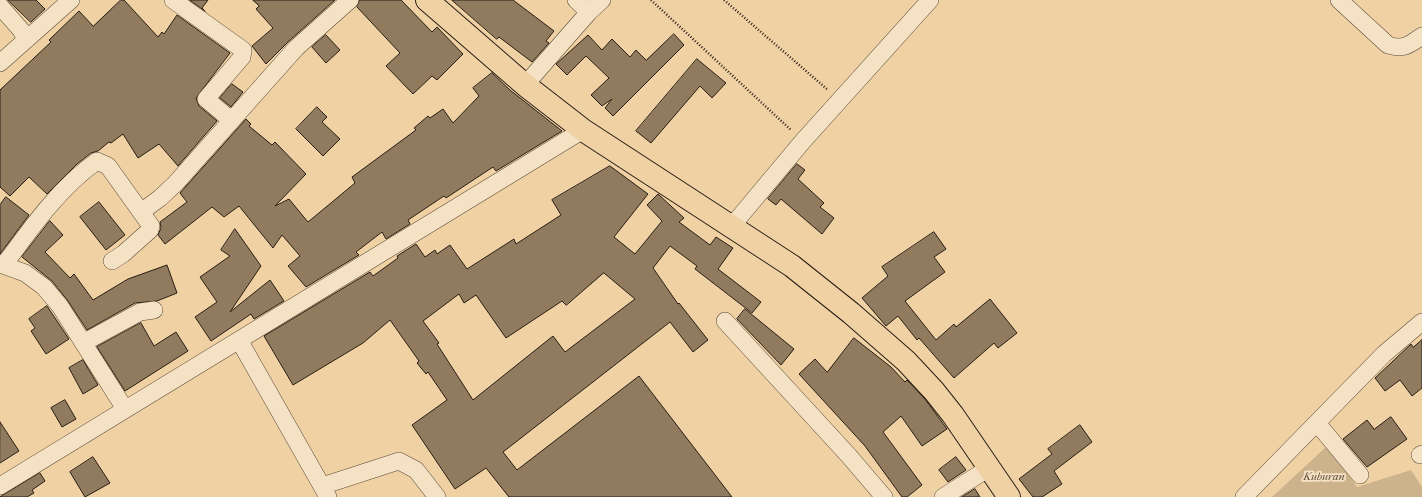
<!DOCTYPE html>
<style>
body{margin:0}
canvas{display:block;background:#efd1a4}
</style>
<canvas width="1422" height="497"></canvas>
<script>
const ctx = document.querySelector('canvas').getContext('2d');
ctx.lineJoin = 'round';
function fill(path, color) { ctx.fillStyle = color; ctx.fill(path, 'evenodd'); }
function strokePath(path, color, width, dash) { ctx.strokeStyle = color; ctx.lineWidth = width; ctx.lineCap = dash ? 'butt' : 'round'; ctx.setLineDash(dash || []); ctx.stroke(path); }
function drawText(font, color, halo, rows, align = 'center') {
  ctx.font = font + ' "IM FELL French Canon",serif'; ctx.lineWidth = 3.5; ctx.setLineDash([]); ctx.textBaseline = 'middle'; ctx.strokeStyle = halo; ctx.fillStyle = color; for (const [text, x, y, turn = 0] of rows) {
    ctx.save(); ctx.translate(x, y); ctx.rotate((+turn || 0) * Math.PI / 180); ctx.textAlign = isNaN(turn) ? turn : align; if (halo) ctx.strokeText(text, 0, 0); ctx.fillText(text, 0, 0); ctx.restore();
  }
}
fill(new Path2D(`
 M1327,446L1357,487L1411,470L1422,487V497H1272Z`), '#cdb38c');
const building = new Path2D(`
 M8,0H36L45,9L31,22Z
 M121,0H124L158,37L162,32L164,34L177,15L230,53L196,98L199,106L217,121L178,166L159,144L138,158L123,134L111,143L109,142L98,151L91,153L77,164L47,194L29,177L10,196L0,187V90L51,42L49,40L79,11L93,26Z
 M190,0H208L202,8L205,11Z
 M253,0H335L289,41L266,64L252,46L273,28L256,9L259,6Z
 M360,0H401L432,32L437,27L463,54L437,80L432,76L413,94L386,66L400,53L357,7Z
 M452,0H513L554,31L546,41L549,43L532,62L499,37L497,39Z
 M674,34L684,45L613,116L605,108L612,99L602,106L591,95L609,78L586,56L567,75L556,64L588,35L602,50L612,39L630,57L636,50L646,60Z
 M326,35L340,50L326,63L312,47Z
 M697,59L726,83L712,98L700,86L651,143L636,131Z
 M492,73L510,90L562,131L496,171L493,167L446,198L444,196L408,220L410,224L386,239L382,232L356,252L359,255L306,287L288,266L300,256L282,235L273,248L239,206L224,217L212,207L165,244L158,235L161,228L160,222L187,202L180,193L246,119L251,124L249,126L272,145L275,142L306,174L275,206L289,199L308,222L355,183L352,177L416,130L414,128L428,116L430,118L443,109L453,123L479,96L473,88Z
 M232,84L243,92L231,107L220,98Z
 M317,107L327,117L322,122L340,139L323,156L296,129Z
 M797,164L805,170L798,179L824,203L820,207L834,218L822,234L781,199L776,205L768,199Z
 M610,166L648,194L614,237L635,254L662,221L647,205L658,194L684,218L679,222L710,245L716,237L733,248L718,269L761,302L752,313L695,269L697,266L670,246L653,268L678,304L679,303L708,340L693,352L670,322L503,452L517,470L639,376L732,497H509L486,468L455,489L412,425L447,400L428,372L426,374L417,363L419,361L390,320L363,343L293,385L264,336L370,272L373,276L398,258L397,256L416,244L425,257L435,250L437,254L450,245L467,269L514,239L516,244L561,215L552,200ZM604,273L635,299L565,352L553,336L473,400L437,344L439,343L423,321L459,294L464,303L476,295L506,338L562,301L566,305Z
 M6,197L29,215L0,254V205Z
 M99,202L125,235L106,250L80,217Z
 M50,221L63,235L45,252L70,278L74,274L93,300L128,279L167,265L177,293L157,301L135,303L87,330L68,301L52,281L22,257Z
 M235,229L261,266L230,312L270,280L284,301L254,319L251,314L211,341L195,317L217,302L200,277L230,256L221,250Z
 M934,232L946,249L934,257L945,272L905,301L936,340L954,324L956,327L990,299L1017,333L998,348L994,343L954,378L919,338L917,340L898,316L886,326L862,298L888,276L882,267Z
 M47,306L69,339L46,354L31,331L35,328L29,319Z
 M745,309L794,349L781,365L737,319Z
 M141,323L154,346L176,332L188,351L125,391L97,347Z
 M854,338L891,367L905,382L907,380L925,399L947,429L922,446L901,416L883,432L922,485L907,497H902L865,446L799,374L815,359L827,372Z
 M1422,340V388L1412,396L1400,380L1385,391L1375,378L1411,344L1413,347Z
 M83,360L98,385L83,394L69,368Z
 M65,400L76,419L62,427L51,408Z
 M1391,417L1407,439L1367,467L1343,439L1367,420L1374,429Z
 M0,422L19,451L0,463Z
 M1080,425L1092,442L1054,471L1062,484L1042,497H1033L1019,479L1052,454L1048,449Z
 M93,457L110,483L85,497L70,472Z
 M956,457L966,470L948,482L939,470Z
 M40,473L45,481L32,490L34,493L27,497H0Z
 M975,489L980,497H962Z`);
fill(building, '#907b5f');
strokePath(building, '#291e14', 1);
const minor = new Path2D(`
 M173,0L243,50L242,57L206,99L231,120
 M576,0L589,12
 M1339,0L1388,45C1404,50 1409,45 1422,36
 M0,6L21,30L26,40
 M0,63L71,0
 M525,85L589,12L602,0
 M141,212L160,198L175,184L296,48L350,0
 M731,227L803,141L930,0
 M0,264L25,273L44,287L60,306L125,409
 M4,265C31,228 59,188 97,161L108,166L151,226L150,230L123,254L112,261
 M725,321L849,456L884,497
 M239,340L328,497
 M83,343L140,312L154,310
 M1317,423L1360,475
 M1420,455L1422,454
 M0,486L583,130
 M322,486L399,461L416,470L437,497
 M943,497L989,468
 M1244,497L1384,354L1422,322`);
const major = new Path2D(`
 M427,0L525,85L583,130L792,266L851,313L906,361L934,391L953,415L1009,497`);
strokePath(minor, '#5a4b38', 18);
strokePath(major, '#291e14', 24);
strokePath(new Path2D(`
 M651,0L791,130
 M724,0L828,90`), '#291e14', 2.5, [1, 2]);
strokePath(minor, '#f5e1c4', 17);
strokePath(major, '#efd1a4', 22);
drawText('italic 11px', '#5a4b38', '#f5e1c4', [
 ["Kuburan",1324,477]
]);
</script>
